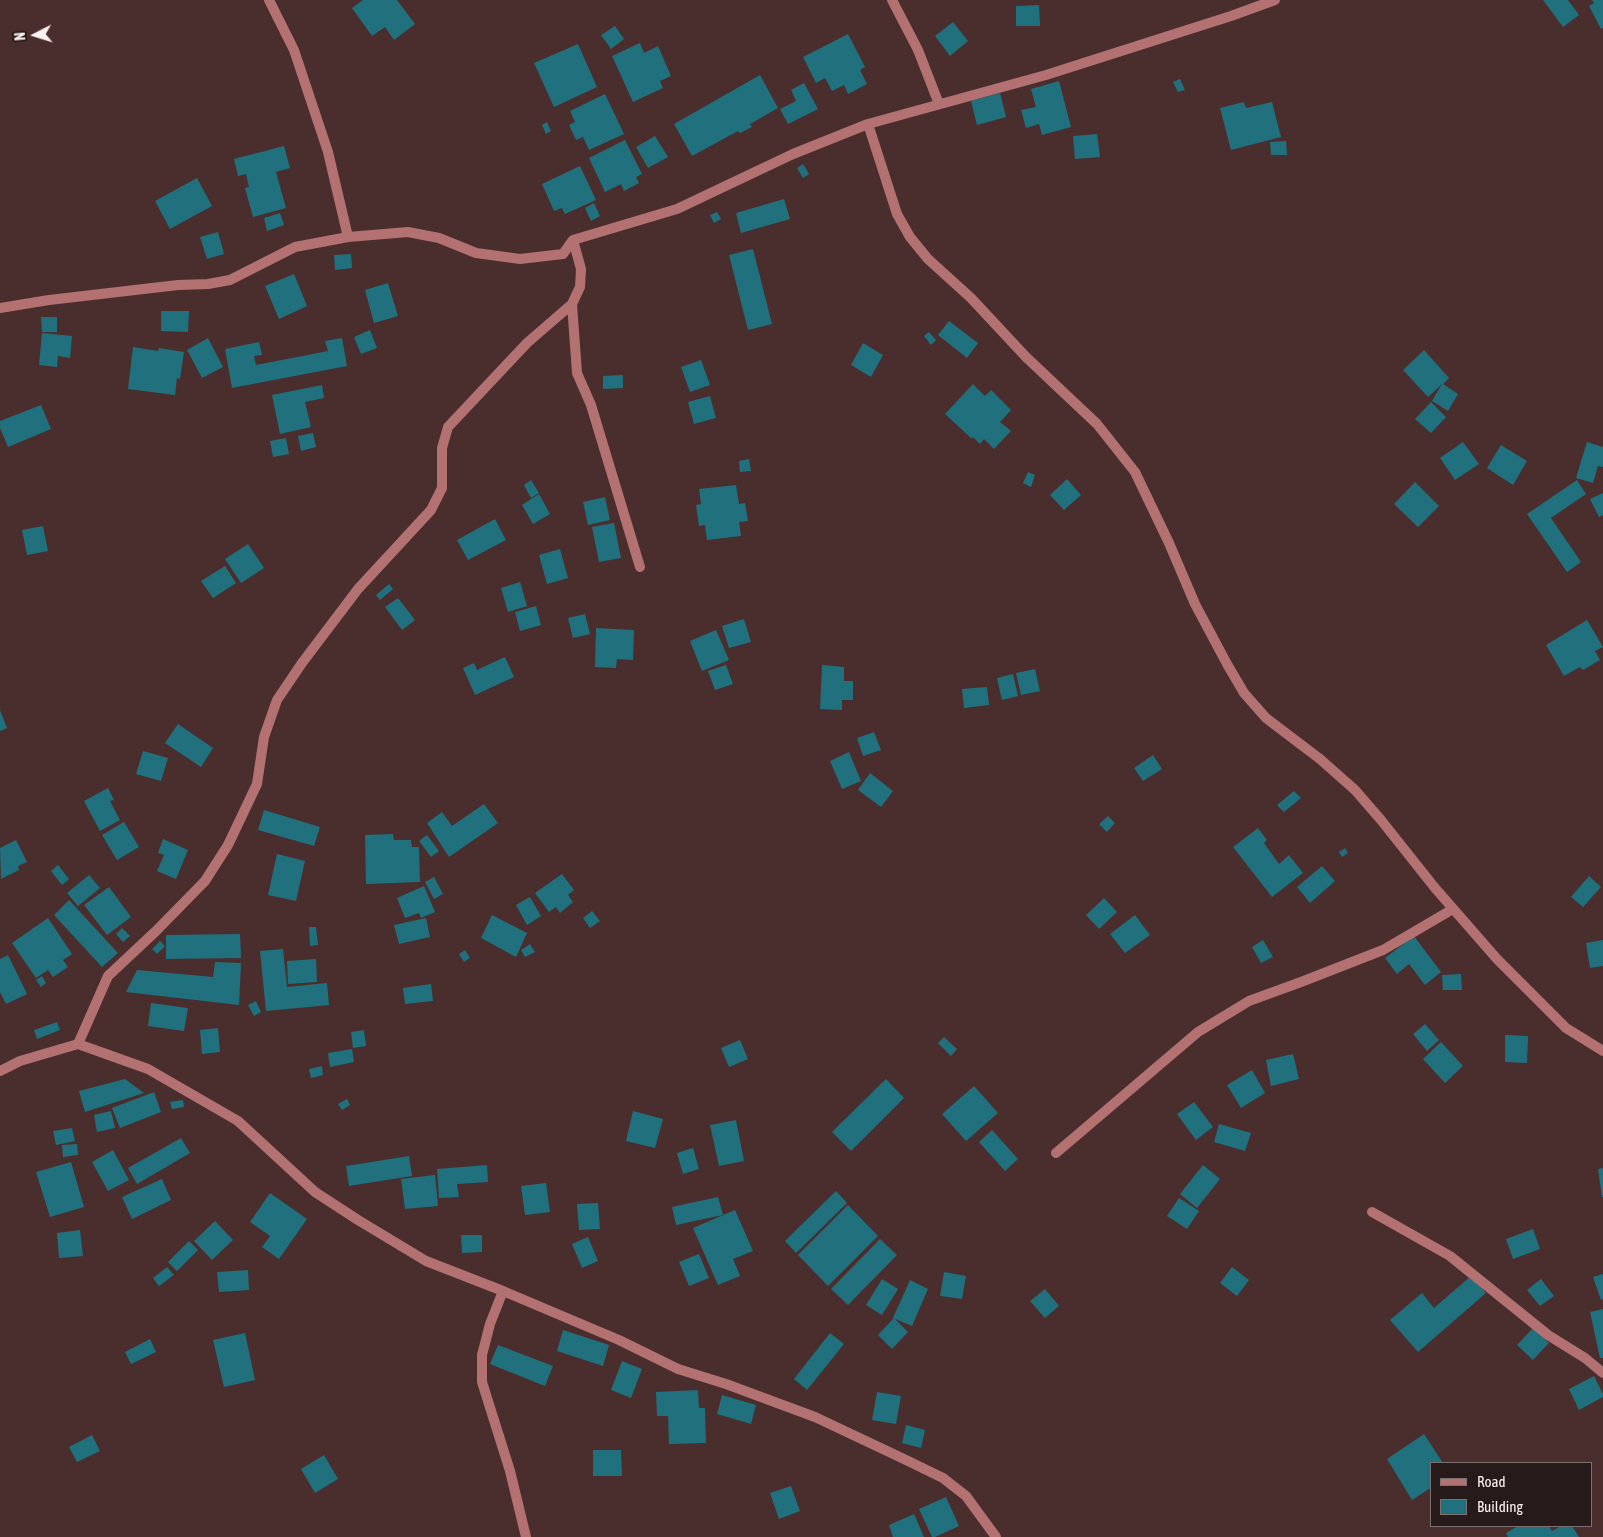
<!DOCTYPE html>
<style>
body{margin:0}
#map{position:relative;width:1603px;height:1537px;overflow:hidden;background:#4a2e2e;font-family:"Asap Condensed",sans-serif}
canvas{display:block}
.legend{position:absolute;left:1430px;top:1462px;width:162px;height:65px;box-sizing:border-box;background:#271a1a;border:1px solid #7d7070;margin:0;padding:6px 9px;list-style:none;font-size:15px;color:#fdf2f1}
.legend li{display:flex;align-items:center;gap:10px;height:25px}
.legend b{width:25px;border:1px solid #7d7070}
.north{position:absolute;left:10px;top:10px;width:50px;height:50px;-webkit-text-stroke:4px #271a1a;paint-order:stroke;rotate:265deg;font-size:14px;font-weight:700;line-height:20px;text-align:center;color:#fdf2f1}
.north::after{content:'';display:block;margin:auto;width:18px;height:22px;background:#fdf2f1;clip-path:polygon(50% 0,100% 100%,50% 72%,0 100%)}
</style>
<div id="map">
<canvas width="1603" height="1537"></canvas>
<ul class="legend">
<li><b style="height:6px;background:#b37172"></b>Road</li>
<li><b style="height:14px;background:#21707d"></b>Building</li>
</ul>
<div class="north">N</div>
</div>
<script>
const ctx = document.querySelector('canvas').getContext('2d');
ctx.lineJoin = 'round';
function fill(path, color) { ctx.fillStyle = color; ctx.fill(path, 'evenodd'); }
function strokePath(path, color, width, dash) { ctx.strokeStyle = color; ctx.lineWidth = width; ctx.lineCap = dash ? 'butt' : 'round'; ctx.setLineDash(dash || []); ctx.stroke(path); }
fill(new Path2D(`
 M363,0H397L415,24L394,40L385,27L372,36L352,8Z
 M1543,0H1568L1579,15L1563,27Z
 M1592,0H1603V28L1601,29L1589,6L1594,3Z
 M1039,5L1040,26H1016V6Z
 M953,22L968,41L950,56L935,36Z
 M615,26L624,39L611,49L601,35Z
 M848,34L865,67L860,70L867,84L848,94L844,85L832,91L825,78L816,83L803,57Z
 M640,43L644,53L658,46L671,76L660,81L663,88L633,102L612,56Z
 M578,44L597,87L554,107L534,63Z
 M760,75L778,108L750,124L752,127L740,133L738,131L692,156L674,124Z
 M1180,79L1185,90L1178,92L1173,82Z
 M1059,81L1071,127L1042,135L1039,124L1026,128L1021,110L1036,107L1031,89Z
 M804,83L818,109L788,124L780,109L796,101L791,90Z
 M1000,93L1006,117L977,125L971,101Z
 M605,94L624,134L589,150L583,137L576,140L569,125L575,122L570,111Z
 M1244,102L1246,108L1272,102L1281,137L1231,150L1220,108Z
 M547,122L551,131L546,134L542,125Z
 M1097,134L1100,157L1075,159L1073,136Z
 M655,136L668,157L648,168L636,147Z
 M625,140L642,174L636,177L639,183L624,191L621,184L605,192L589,158Z
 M1286,141L1287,155H1271L1270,142Z
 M284,146L290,168L276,172L286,208L253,217L245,188L249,187L246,174L238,176L234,159Z
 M803,164L809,174L803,178L797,168Z
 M580,166L596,200L565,214L562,208L554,211L542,184Z
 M197,178L212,206L170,229L155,201Z
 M784,199L790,219L741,233L736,213Z
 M594,203L600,216L591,221L585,208Z
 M717,212L721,219L714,223L710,215Z
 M280,213L284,225L267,231L264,218Z
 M218,232L224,254L207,259L200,237Z
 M753,249L772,324L748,330L729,255Z
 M351,254L352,268L335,270L334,255Z
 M294,274L307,306L279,319L265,286Z
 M388,283L398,316L374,323L365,290Z
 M161,311H189L188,332L161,331Z
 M41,317H57V332H42Z
 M949,321L978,343L967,358L938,335Z
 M370,330L377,348L361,354L354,337Z
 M929,332L936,340L931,345L924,336Z
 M42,333L72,336L70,358L58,356L57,367L39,365Z
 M208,338L223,367L202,378L187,350Z
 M342,338L347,366L232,388L225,349L259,342L262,355L254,356L256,365L328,351L325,341Z
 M863,343L883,355L871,377L851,365Z
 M133,347L158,351L159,348L184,352L180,379L177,378L175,395L128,389Z
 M1424,350L1449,378L1443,384L1458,394L1448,411L1432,401L1442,384L1428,397L1403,370Z
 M701,360L710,385L690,392L681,367Z
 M623,375V388L603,389V376Z
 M973,384L985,396L991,390L1011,410L1000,422L1011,431L994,449L984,439L980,444L973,437L972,439L945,414Z
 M322,385L324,398L305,402L311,427L280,434L272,395Z
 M710,396L716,418L694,424L688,402Z
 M1431,402L1446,417L1431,433L1415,419Z
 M41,405L51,429L8,447L0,428V421Z
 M313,433L316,447L301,451L298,436Z
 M286,438L289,454L273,457L270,441Z
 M1463,442L1479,464L1455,480L1440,458Z
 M1587,442L1603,447V467L1598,466L1593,483L1576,478Z
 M1501,445L1527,461L1513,485L1487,468Z
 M749,459L751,471L740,472L739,461Z
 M1028,472L1035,475L1031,487L1023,483Z
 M1067,479L1081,495L1064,510L1050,495Z
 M531,480L539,493L531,498L524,485Z
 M1577,480L1586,494L1551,518L1581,562L1567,572L1527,514Z
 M1415,482L1439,506L1418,527L1394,504Z
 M736,485L739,504L745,503L748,521L739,522L741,536L707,540L705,525L699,526L696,505L701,504L699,489Z
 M1603,493V515L1599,517L1590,499Z
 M539,494L550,514L533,524L522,505Z
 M605,497L610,520L588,525L583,502Z
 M495,519L506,540L468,560L457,540Z
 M614,523L621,558L599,562L592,527Z
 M43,526L48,551L27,555L22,530Z
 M248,544L264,568L241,583L225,559Z
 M560,549L568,578L547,584L539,555Z
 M225,566L236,583L213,598L201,581Z
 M520,582L527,606L508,612L501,588Z
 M389,584L393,589L380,600L376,595Z
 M398,598L415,620L402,630L385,607Z
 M536,606L541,625L520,631L515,612Z
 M585,614L590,634L573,638L568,618Z
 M744,619L751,642L729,648L722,626Z
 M1587,620L1603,647L1595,651L1600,660L1583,670L1580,667L1564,676L1546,645Z
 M596,628L634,630L633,660L617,659L616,668L595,667Z
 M716,630L729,660L702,671L690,641Z
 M505,657L514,677L475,695L463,668L474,663L477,670Z
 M726,665L733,684L715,690L708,671Z
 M822,665L844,667V681H853V700H842V710L820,709Z
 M1035,669L1040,691L1021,695L1016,673Z
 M1013,674L1018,696L1002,700L997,678Z
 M987,687L989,705L964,708L962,689Z
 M0,710L7,728L0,731Z
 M178,724L213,748L201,767L165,743Z
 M874,732L881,750L863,756L857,738Z
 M143,751L168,758L161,781L136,774Z
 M849,752L861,781L842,789L830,761Z
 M1153,755L1162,769L1143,781L1134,768Z
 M870,773L893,791L881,807L858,790Z
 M108,788L114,800L110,801L120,820L100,831L84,801Z
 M1294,791L1301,798L1284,812L1277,805Z
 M484,804L498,823L449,857L427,823L442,812L452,826Z
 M264,810L320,827L314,846L258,830Z
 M1108,816L1115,823L1107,832L1099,824Z
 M124,822L139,847L117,860L102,835Z
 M1258,828L1267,840L1264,843L1279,864L1289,855L1303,873L1272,897L1233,847Z
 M393,834L394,840H411L412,847H419L420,882L366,884L365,835Z
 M427,835L439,851L431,857L419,841Z
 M163,839L188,850L176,879L157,871L164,855L158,853Z
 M16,840L27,862L18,866L19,870L1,879L0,848Z
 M1345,848L1348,853L1342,857L1339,852Z
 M277,854L305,861L296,901L268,895Z
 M58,865L69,879L62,885L51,871Z
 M1322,866L1335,881L1310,903L1297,887Z
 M562,874L574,890L568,895L573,902L560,913L556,907L549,912L535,893Z
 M89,875L100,888L78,906L67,893Z
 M1589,876L1601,887L1583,907L1571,897Z
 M434,877L443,894L434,899L425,882Z
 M424,886L435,912L421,918L419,913L405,918L397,898Z
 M109,887L131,917L107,935L84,905Z
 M530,897L541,916L527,925L516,905Z
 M1104,898L1117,912L1099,929L1086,915Z
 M69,900L118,953L102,967L54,915Z
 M592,911L600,921L590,928L583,918Z
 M492,915L527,933L516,957L481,938Z
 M1135,915L1150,935L1125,953L1110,934Z
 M48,918L72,954L63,960L68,967L53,977L48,970L36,978L12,943Z
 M426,918L430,937L399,944L394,925Z
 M309,927H316L318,945L310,946Z
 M122,928L130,936L123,942L116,934Z
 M240,934L241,958L166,959V935Z
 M1414,936L1441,972L1425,985L1409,964L1397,974L1385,958Z
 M1263,940L1273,957L1261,963L1252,947Z
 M1603,940V966L1590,968L1586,943Z
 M160,941L165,946L157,954L152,949Z
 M530,944L535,952L525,957L521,950Z
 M283,949L287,987L327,983L329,1005L266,1011L260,951Z
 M465,950L470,958L464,962L459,954Z
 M8,955L27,994L6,1004L0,992V959Z
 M316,959L317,982L288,984L287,961Z
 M215,962L241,963L239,1005L126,992L137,970L213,977Z
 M1461,974L1462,990H1443L1442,975Z
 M42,976L46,983L41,987L36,980Z
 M431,984L433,1001L405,1004L403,988Z
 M256,1001L261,1012L254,1016L248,1005Z
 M151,1003L188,1008L184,1031L148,1026Z
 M57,1022L60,1030L37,1039L34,1030Z
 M1425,1024L1439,1040L1427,1051L1413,1034Z
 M218,1028L220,1052L202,1054L200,1030Z
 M364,1030L366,1046L353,1048L351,1032Z
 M1505,1035L1528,1036L1527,1063L1505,1062Z
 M944,1037L957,1049L951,1056L938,1043Z
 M740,1040L748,1059L729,1067L721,1048Z
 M1441,1042L1463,1066L1445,1083L1423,1059Z
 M352,1049L354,1062L330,1067L328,1053Z
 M1293,1054L1299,1079L1271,1086L1266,1060Z
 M322,1066L323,1075L311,1078L309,1069Z
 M1252,1070L1265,1093L1241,1108L1227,1085Z
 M125,1079L144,1093L85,1112L79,1091Z
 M886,1079L904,1098L851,1151L832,1132Z
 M974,1086L998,1113L966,1141L942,1114Z
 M154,1092L161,1112L120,1128L112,1108Z
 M347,1099L350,1105L342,1110L338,1104Z
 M183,1100L184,1107L172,1109L170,1102Z
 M1194,1102L1213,1127L1196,1140L1177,1114Z
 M111,1111L115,1128L97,1132L94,1115Z
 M633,1111L663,1119L655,1148L626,1141Z
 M736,1120L744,1161L719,1166L710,1125Z
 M1219,1124L1251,1133L1245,1151L1214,1142Z
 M72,1128L75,1141L56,1145L53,1131Z
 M992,1130L1018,1159L1005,1171L979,1142Z
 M181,1138L190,1153L137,1184L128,1168Z
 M77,1144L78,1155L63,1157L62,1145Z
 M693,1148L699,1169L683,1174L677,1153Z
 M113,1150L129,1180L108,1191L92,1162Z
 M409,1156L412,1176L349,1186L346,1166Z
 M71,1162L84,1207L50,1217L36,1172Z
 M487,1165L488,1182L457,1184L459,1197L439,1198L437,1169Z
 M1203,1165L1220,1179L1197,1208L1180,1194Z
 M1603,1168V1197H1602L1598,1169Z
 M435,1175L438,1206L405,1209L401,1179Z
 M162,1179L171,1200L132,1219L122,1197Z
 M546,1183L550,1212L525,1215L521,1186Z
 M836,1191L847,1203L796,1253L785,1241Z
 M270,1193L307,1219L279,1259L262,1247L270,1236L250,1222Z
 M718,1197L723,1215L676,1225L672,1207Z
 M1179,1198L1199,1211L1187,1229L1167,1216Z
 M598,1203L600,1229L579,1230L577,1204Z
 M848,1205L878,1236L828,1286L798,1255Z
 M735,1210L753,1251L733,1259L740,1276L718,1285L693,1228Z
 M215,1221L233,1240L212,1260L194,1241Z
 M1533,1229L1540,1249L1513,1259L1506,1239Z
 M80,1230L83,1256L59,1258L57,1233Z
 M461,1235H482V1252L462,1253Z
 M588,1237L598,1261L582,1268L572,1244Z
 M880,1239L897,1255L848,1305L831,1289Z
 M189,1241L198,1250L177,1271L168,1262Z
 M699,1254L709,1278L689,1286L679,1262Z
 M167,1267L174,1275L159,1286L153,1278Z
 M1232,1267L1249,1280L1237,1296L1220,1283Z
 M248,1270L249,1290L219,1292L217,1272Z
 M944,1272L966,1276L962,1299L940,1296Z
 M1603,1274V1299L1601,1300L1593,1277Z
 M1471,1276L1486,1293L1418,1352L1390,1320L1422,1293L1434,1308Z
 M882,1279L898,1289L882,1315L866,1305Z
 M1541,1279L1554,1296L1540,1306L1527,1290Z
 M910,1280L928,1289L912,1326L893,1318Z
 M1045,1289L1059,1306L1045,1318L1030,1301Z
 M1603,1309V1358H1600L1590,1312Z
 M894,1318L908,1332L892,1349L878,1335Z
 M1533,1328L1549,1343L1533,1360L1517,1345Z
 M563,1330L609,1345L603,1366L557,1351Z
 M245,1333L255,1380L224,1387L213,1340Z
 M830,1333L844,1344L807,1390L794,1379Z
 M150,1339L156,1352L131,1364L125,1352Z
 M498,1345L553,1366L545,1386L490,1364Z
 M622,1361L642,1369L631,1398L611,1390Z
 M1594,1376L1603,1394V1397L1579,1410L1569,1389Z
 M698,1390L699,1408H705L706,1443L669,1444L668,1416H657L656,1392Z
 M877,1392L901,1396L896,1424L872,1420Z
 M722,1395L756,1405L751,1424L717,1414Z
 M906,1425L925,1430L921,1448L902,1443Z
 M1424,1434L1443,1463H1432V1487L1412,1500L1387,1459Z
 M92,1435L100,1451L77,1462L69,1447Z
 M593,1450H621L622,1476H593Z
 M324,1455L338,1479L315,1493L301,1469Z
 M791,1486L800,1511L779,1519L770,1493Z
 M946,1497L959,1526L935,1537H932L919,1509Z
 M914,1514L924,1537H893L889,1525Z
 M1518,1526H1549L1552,1531L1561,1526H1572L1579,1537H1508L1506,1533Z`), '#21707d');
strokePath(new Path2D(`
 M269,0L294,50L328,152L348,237
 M892,0L918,50L939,104
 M868,124L897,214L910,237L928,259L971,298L1026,357L1097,424L1135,472L1169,543L1195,604L1227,664L1244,693L1266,718L1320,759L1355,790L1381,820L1435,888L1497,959L1566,1028L1603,1051
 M572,304L577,373L591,405L640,567
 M0,308L49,300L178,285L208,284L230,280L295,247L348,237L408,232L439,238L476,253L520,259L563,254L573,240L677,209L793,154L868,124L1046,75L1231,16L1275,0
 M78,1044L108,976L156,931L205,881L228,845L257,784L264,737L277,700L302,663L358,589L431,510L442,488V448L448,427L527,343L572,304L580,287L581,269L573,240
 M0,1071L20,1061L78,1044L148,1069L238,1121L315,1192L358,1220L426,1261L503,1291L619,1340L678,1369L726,1384L815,1417L904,1459L943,1478L966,1496L996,1537
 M1056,1153L1198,1032L1249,1001L1301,982L1383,950L1453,909
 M1372,1212L1450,1256L1548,1335L1585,1358L1603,1373
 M503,1291L490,1324L482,1355V1382L510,1471L526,1537`), '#b37172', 10);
</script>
